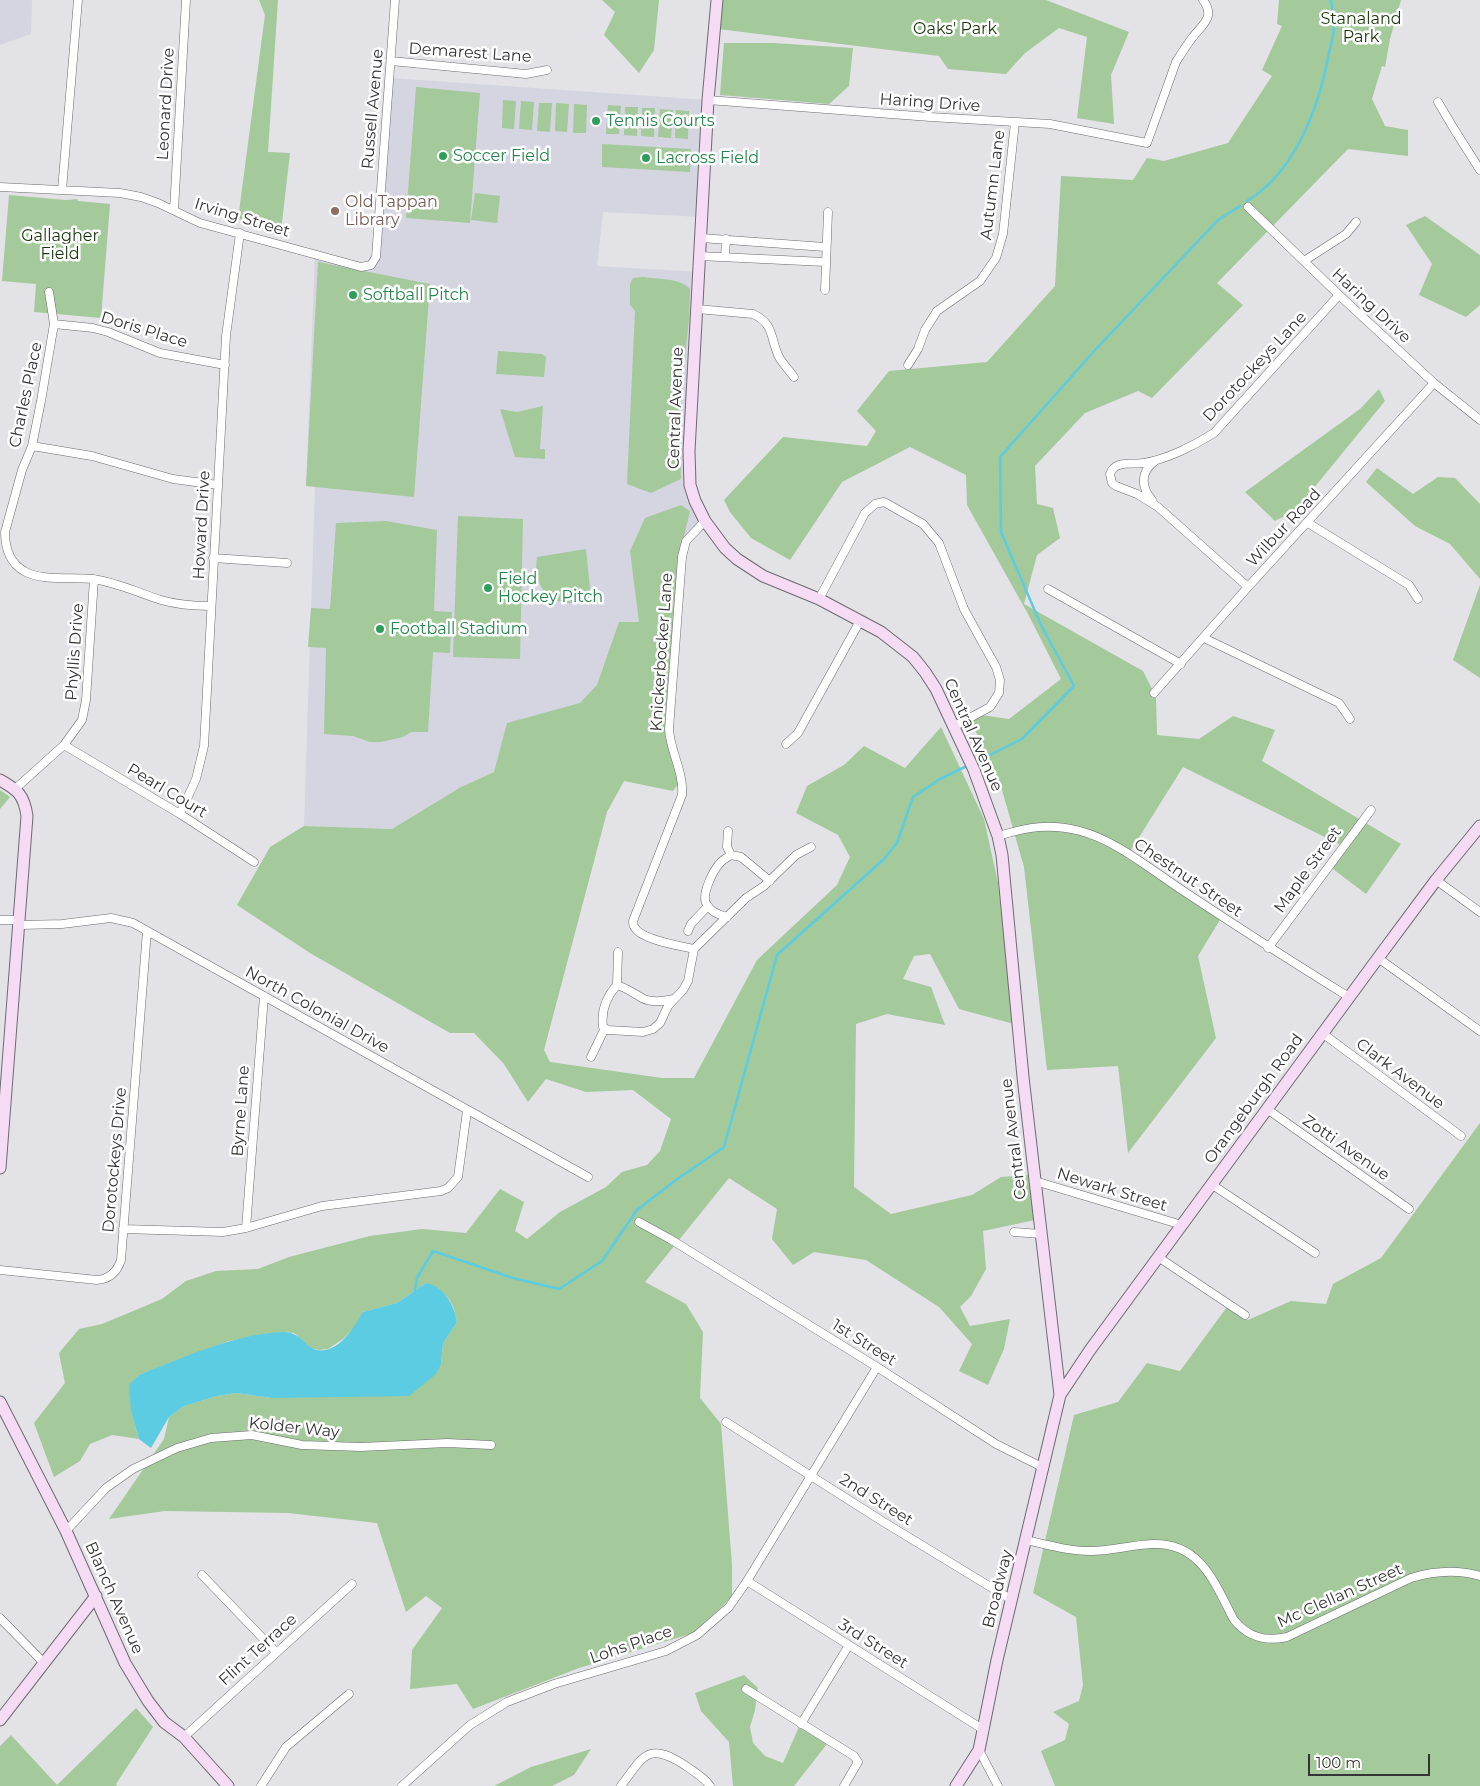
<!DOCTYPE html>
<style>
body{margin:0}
#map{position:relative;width:1480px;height:1786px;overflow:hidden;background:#e2e2e7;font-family:Montserrat,sans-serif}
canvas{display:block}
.scale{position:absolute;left:1308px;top:1754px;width:122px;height:22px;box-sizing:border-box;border:2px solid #353537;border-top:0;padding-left:6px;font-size:15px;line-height:18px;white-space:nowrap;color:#353537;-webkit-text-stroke:4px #fff;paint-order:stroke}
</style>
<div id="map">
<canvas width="1480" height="1786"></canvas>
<div class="scale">100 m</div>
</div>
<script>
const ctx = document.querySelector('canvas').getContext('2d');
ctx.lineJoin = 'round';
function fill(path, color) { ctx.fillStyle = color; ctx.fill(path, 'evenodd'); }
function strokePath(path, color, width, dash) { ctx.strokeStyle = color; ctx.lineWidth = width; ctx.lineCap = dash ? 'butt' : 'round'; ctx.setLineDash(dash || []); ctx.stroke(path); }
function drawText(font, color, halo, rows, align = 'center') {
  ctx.font = font + ' Montserrat,sans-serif'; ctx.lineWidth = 5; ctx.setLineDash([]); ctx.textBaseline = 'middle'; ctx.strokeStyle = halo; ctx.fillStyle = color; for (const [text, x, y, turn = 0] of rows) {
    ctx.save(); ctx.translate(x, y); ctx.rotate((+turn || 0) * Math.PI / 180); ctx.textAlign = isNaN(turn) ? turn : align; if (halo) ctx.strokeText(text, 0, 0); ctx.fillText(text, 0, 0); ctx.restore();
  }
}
fill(new Path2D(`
 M0,0H32L31,34L0,45Z
 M390,78L708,100L702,217L603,212L597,266L698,272L689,468L705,521L686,541L669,729L494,772L461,787L392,829L304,826L315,487L306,486L315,254L361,267L374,262Z`), '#d4d5e1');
fill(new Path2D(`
 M259,0H278L268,152L290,153L281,231L238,219L265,15Z
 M602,0H659L654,50L639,73L604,35L615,12Z
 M721,0H1046L1129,32L1111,75L1114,124L1077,118L1087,37L1059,28L1025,53L1006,74L948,69L939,56L718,29Z
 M1279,0H1401L1390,39L1385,67L1382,66L1372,99L1385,126L1408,130V156L1348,149L1217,283L1243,305L1152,398L1138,391L1085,413L1035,466L1037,504L1053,508L1060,538L1037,555L1024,604L1143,671L1156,697L1157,735L1199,739L1233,716L1275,730L1262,761L1401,844L1366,894L1329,866L1343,846L1183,767L1126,858L1223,915L1198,956L1216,1038L1128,1153L1118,1066L1047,1070L1024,867L1000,783L967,713L1009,719L1061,679L1028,614L967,505L966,475L910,447L842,482L790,560L751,538L730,512L724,500L783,437L867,446L876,431L857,411L889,371L987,362L1055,286L1061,176L1133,180L1147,158L1164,161L1228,143L1272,76L1262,70L1282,26L1277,24Z
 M724,43H773L853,48L849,86L829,104L720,95Z
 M416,87L480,93L470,223L406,218Z
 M503,100L516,101L514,129L502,128Z
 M521,101L534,102L532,130L519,129Z
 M539,103H552L550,132L537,131Z
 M556,103L569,104L567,132L555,131Z
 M574,104L587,105L586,133H573Z
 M608,105L621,106L619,134H606Z
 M625,107H638L637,136L624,135Z
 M642,108H655L654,137L641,136Z
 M660,109L673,110L671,138L658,137Z
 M676,110L689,111L688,139L675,138Z
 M602,144L691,149L690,172L602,167Z
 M475,193L500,196L497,223L471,220Z
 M9,195L66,200L77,199L78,201L110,204L101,318L34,312L36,284L2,281Z
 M1425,216L1480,255V305L1466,317L1419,295L1432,264L1406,225Z
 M318,262L430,284L414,497L306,486Z
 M643,277C657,279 681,278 690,289L689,319L680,405L681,479L651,493L627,484L635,311L630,305V284L633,278Z
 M498,351L542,354L546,357L544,377L496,374Z
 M1379,389L1385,401L1295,511L1275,521L1245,492L1360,409Z
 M543,406L540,449H545V459L515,457L500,409L517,412Z
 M1377,468L1413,494L1438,477L1455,478L1480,504V579L1450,544L1415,526L1366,482Z
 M681,505L690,511L684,536L665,725L679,783L673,791L624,781L607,812L544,1050L550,1062L662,1078H694L757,960L837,885L850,857L838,835L796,813L807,786L844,765L864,746L905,768L941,727L984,819L998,883L1014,1024L959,1009L930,954L914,956L903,979L931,987L945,1025L887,1014L856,1024L854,1187L891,1214L972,1195L1001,1177L1028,1175L1035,1220L983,1231L986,1269L971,1296L960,1307L970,1326L1010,1319L1004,1349L988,1385L959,1371L972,1344L939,1307L866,1260L814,1252L793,1265L772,1239L777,1209L729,1178L645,1282L686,1304L703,1332L700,1398L721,1424L732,1565V1597L693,1633L579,1668L473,1709L457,1684L410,1689L412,1650L442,1608L426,1596L406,1612L377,1523L288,1513L165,1511L109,1519L164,1439L169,1417L184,1406L217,1396L236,1393L272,1398L441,1364L443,1343L457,1322C453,1298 446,1293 426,1283L397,1303L363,1312L354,1328L343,1339L328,1349L319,1350L311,1348L294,1333L282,1332L229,1341L139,1375L131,1411L139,1439L112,1435L90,1444L80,1461L54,1477L34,1423L65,1383L59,1353L79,1329L102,1324L162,1299L186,1281L216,1271L258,1269L289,1257L370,1236L422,1229L466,1233L500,1189L524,1202L515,1231L527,1239L560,1212L606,1187L622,1172L647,1165L660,1151L671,1119L633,1090L586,1092L546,1079L528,1102L504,1064L474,1033H450L310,953L237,905L270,847L304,826L392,829L461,787L494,772L507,723L580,703L597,685L619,622H639L630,551L645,518Z
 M458,516L523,519L520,659L453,657Z
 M386,521L437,530L434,611L452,612L450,653L433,652L428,732H411L403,737L381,742H370L353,736L324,734L326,648L308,647L311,608L330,609L336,523Z
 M586,549L591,598C586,599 578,603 572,603C545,603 533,582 537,557Z
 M1480,585V678L1453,660Z
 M0,790L10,797L0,809Z
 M1480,1123V1786H1055L1041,1751L1065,1740L1069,1724L1053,1712L1079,1701L1083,1685L1076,1617L1033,1593L1074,1415L1118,1402L1147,1363L1180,1371L1227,1307L1248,1320L1291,1301L1326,1304L1333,1284L1381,1258Z
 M744,1675L758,1688L755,1710L750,1727L753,1743L765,1756L783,1763L799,1727L827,1744L794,1786H733L729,1742L701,1711L695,1693Z
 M136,1708L153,1727L116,1784L117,1786H0V1746L11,1735L57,1785Z
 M591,1749L574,1775L552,1786H494L531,1767Z`), '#a4c99a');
fill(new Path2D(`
 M426,1283C444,1287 454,1304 457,1322L443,1343L441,1364L436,1374L409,1396L272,1398L236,1393L217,1396L184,1406L169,1417L151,1448L139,1439L131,1411L129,1385L139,1375C182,1358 235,1334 282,1332C305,1331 305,1354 326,1350C343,1346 354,1327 363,1312L397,1303Z`), '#5bcce1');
strokePath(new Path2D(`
 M1247,201C1296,171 1319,107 1329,53C1331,45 1334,35 1334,27C1334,18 1332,9 1331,0
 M974,763L1022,739L1074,686L1041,625L1001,532L1000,457L1096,349L1218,220L1240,206
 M415,1290L417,1278L433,1251L513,1278L559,1289L602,1261L637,1210L676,1180L724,1147L777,955L884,859L897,843L913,797L940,779L969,765`), '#5bcce1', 2.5);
const street = new Path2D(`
 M391,61L526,74L547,70
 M708,100L930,117L1050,124L1147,143L1176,62C1181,54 1186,46 1192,38C1202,25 1216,17 1203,0
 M1438,102L1454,129L1480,170
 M0,187L120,193L141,197L158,203L200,223L361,267L371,265L376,257L395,0
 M62,190L78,0
 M1248,207L1339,295L1434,383L1480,420
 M174,210L186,0
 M701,238L825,247
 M699,256L825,262
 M725,257L726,239
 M1304,261L1346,234L1356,222
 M825,290L828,212
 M49,292L54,324L41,401L32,446L22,470L5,532C5,548 10,563 24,571C40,581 73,577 92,579C117,582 138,593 161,600C178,605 194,606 211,606
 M697,309L753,314C775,324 770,339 779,357C783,364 789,370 794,377
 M54,324L93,328L108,332L160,353L225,365
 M908,365L918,349L925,330L937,311L980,281L996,258L1003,234L1015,122
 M32,446L92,456L173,479L218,485
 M1152,500C1141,487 1140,472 1155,461
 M1308,523L1409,585L1418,599
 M213,558L287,563
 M1248,587L1158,507L1137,494L1116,486L1112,483L1110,474C1115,460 1131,465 1143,463C1166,460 1195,445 1214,433L1339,295
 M1048,589L1181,664
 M819,599L865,513L875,504L884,502L923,524L939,543L964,609L996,667L1000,680L999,693L990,707L953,727
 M1204,638L1339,703L1350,719
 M1154,693L1248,587L1434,383
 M786,744L798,733L860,621
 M64,745L180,814L254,862
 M15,789L64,745L82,720L86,700L94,579
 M180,814L196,779L204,746L226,336L240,233
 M728,831L727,847L731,855
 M998,836C1028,827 1049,823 1080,831C1116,840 1154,872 1185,892C1239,928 1294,963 1349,997
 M1436,880L1480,912
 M727,917C719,915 711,912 707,905C700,895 714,869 721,862C724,859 728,857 731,855L741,857L770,881
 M0,920H19
 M20,925L62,924L111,918L133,923L588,1177
 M688,931L691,924L708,906
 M1268,948L1371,810
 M694,949C681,946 642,940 635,928C633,926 633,923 633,921L682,795C684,772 670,751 669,729L682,557L686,541L705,521
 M1378,958L1480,1031
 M617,985L618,952
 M674,999C665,1001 651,1003 642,998C633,993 627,988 617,985C606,997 601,1011 603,1027L608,1030L643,1032L653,1029L660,1023L668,1006L683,990L688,981L694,949L746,898L764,886L796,855L811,847
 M1322,1033L1461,1136
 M591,1057L605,1028
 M1267,1109L1409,1209
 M1035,1181L1182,1225
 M1211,1184L1315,1253
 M639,1222L670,1239L877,1367L996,1444L1044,1468
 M246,1228L264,996
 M123,1229L223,1232L246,1228L322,1206L441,1191L448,1188L458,1177L467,1111
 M1014,1232L1041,1234
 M1158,1257L1245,1315
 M0,1270L97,1280C110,1279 117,1272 121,1260L147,931
 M726,1422L882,1521L1012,1600
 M66,1531L106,1488L133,1469L177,1448L211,1438L252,1435L302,1445L361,1447L447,1443L491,1445
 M1026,1540C1047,1545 1069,1551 1091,1551C1111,1551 1131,1545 1152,1544C1201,1542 1215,1584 1234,1620C1248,1637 1265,1642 1287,1637L1411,1578C1434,1571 1456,1569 1480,1576
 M202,1575L276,1652
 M747,1581L984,1730
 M0,1618L45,1664
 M746,1689L854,1756L858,1762L844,1786
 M801,1724L849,1645
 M184,1737L352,1584
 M979,1750L998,1786
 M261,1786L286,1747L349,1694
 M402,1786L470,1725L507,1702L554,1684L666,1651L697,1635L729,1607L747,1581L877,1367
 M621,1786C644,1755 648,1741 686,1766C694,1772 704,1777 710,1786`);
const secondary = new Path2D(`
 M717,0L708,100L689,451L690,485L695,501L705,521L725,548L737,559L763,576L819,599L881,632L913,657L925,672L936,689L974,770L998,836L1002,855L1023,1077L1060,1395L997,1660L979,1750L956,1786
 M0,780C18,790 24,795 27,816L0,1168
 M1060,1395L1090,1350L1378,958L1436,880L1480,826
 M0,1402L66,1531L125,1663L148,1701L164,1722L184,1737L228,1786
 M0,1720L96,1596`);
strokePath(street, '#6b6b70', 9);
strokePath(secondary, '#6b6b70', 13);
strokePath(street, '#fff', 8);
strokePath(secondary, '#f6dbf4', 11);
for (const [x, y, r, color] of [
 [596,121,5,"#2e9e5b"],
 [443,156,5,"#2e9e5b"],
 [646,158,5,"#2e9e5b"],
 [335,211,5,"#8d6e63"],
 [353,295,5,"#2e9e5b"],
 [488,588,5,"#2e9e5b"],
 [380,629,5,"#2e9e5b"]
]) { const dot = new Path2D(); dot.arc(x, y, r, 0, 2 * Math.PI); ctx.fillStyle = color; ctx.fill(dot); strokePath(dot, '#fff', 2); }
drawText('16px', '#17380b', '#fff', [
 ["Stanaland",1361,19],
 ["Park",1361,37],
 ["Oaks' Park",955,29],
 ["Gallagher",60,236],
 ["Field",60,254]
]);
drawText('16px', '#353537', '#fff', [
 ["Demarest Lane",470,53,4],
 ["Haring Drive",930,103,4],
 ["Leonard Drive",166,104,-87],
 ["Russell Avenue",373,109,-85],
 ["Autumn Lane",993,185,-83],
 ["Irving Street",242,218,17],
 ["Haring Drive",1371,306,43],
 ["Doris Place",144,330,17],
 ["Dorotockeys Lane",1255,367,-47],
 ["Charles Place",26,395,-78],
 ["Central Avenue",676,408,-88],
 ["Howard Drive",202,525,-87],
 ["Wilbur Road",1284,528,-47],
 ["Phyllis Drive",75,652,-86],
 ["Knickerbocker Lane",662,652,-86],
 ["Central Avenue",973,735,66],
 ["Pearl Court",167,791,31],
 ["Maple Street",1308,870,-54],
 ["Chestnut Street",1188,878,34],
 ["North Colonial Drive",317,1010,29],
 ["Clark Avenue",1400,1074,37],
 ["Orangeburgh Road",1254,1099,-54],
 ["Byrne Lane",241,1111,-86],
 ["Central Avenue",1014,1139,-97],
 ["Zotti Avenue",1346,1148,35],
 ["Dorotockeys Drive",115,1160,-85],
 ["Newark Street",1112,1190,17],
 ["1st Street",864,1343,32],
 ["Kolder Way",294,1428,6],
 ["2nd Street",876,1500,32],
 ["Broadway",998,1589,-76],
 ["Mc Clellan Street",1340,1596,-24],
 ["Blanch Avenue",114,1598,66],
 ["3rd Street",873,1644,32],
 ["Lohs Place",631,1645,-19],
 ["Flint Terrace",258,1650,-42]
]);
drawText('16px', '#27864d', '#fff', [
 ["Tennis Courts",606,121],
 ["Soccer Field",453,156],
 ["Lacross Field",656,158],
 ["Softball Pitch",363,295],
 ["Field",498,579],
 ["Hockey Pitch",498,597],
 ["Football Stadium",390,629]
], 'left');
drawText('16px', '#785e54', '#fff', [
 ["Old Tappan",345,202],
 ["Library",345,220]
], 'left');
</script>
